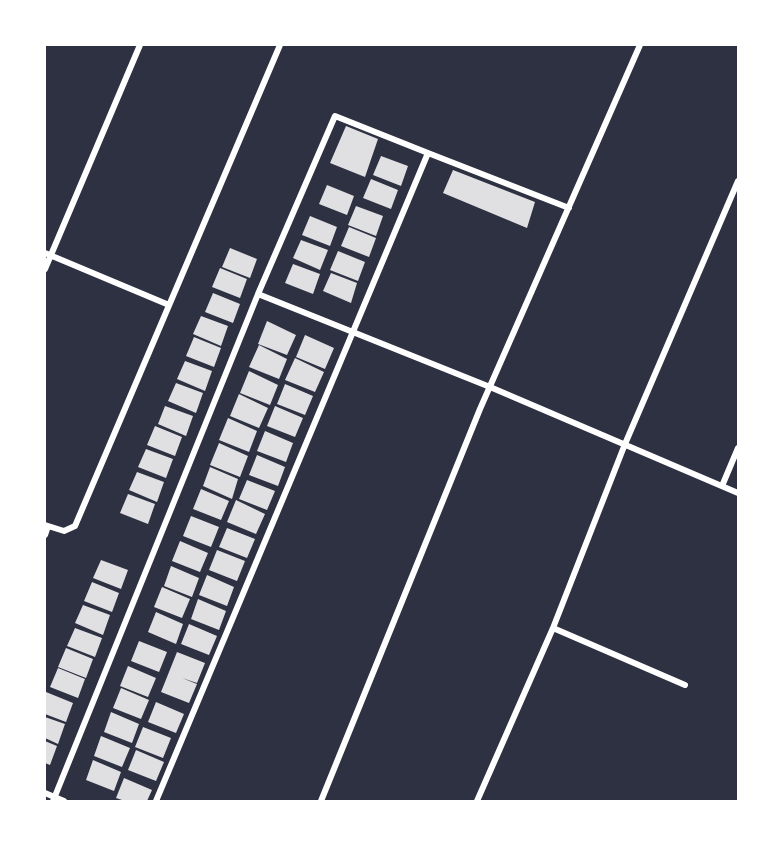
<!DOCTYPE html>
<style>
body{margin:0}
#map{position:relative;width:783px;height:846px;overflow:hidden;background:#2d3142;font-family:Inter,sans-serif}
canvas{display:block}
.frame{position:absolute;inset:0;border:46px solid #fff;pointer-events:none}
</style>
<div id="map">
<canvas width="783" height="846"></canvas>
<div class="frame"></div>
</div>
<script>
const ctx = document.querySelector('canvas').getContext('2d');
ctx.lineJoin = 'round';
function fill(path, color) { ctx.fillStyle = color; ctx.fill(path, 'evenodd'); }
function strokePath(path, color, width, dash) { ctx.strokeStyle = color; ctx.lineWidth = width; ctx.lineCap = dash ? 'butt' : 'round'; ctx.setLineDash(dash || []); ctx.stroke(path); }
fill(new Path2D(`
 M346,126L378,139L365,177L330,163Z
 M381,156L408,166L401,186L373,175Z
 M453,170L535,202L527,228L443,193Z
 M371,179L398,190L391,209L363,198Z
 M327,185L354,196L347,215L319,204Z
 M356,206L383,216L376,236L348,225Z
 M310,216L337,227L330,246L302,235Z
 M349,227L376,238L369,257L341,246Z
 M301,240L328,250L320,270L293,258Z
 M230,248L257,259L250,278L222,267Z
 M338,251L365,262L358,281L330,270Z
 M293,264L320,274L313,294L285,283Z
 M220,268L247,279L240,298L212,287Z
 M331,273L357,283L351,303L323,291Z
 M213,293L240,304L233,323L205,312Z
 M201,316L228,326L221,346L193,334Z
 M267,321L296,335L287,355L258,344Z
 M305,335L334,348L325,369L296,357Z
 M194,337L221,348L214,367L186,356Z
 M259,345L287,359L279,379L249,367Z
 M295,358L324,372L315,392L285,380Z
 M185,361L212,371L205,391L177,379Z
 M249,371L278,385L270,405L240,393Z
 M176,383L203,393L196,413L168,401Z
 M285,384L313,396L305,415L277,404Z
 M239,394L268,408L259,428L230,416Z
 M165,406L193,416L186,436L158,424Z
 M275,406L303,418L295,437L267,426Z
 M228,418L257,431L249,452L219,440Z
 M155,426L182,437L175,456L147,445Z
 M265,431L293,443L286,462L257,451Z
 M219,443L248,456L240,477L210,465Z
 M146,449L173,459L166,478L138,467Z
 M257,455L285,467L278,486L249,475Z
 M210,467L238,479L232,499L203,486Z
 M137,472L164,482L157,502L129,490Z
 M247,480L275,491L267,510L239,499Z
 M201,489L229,501L221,520L193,509Z
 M128,494L155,504L148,524L120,513Z
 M236,500L265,514L256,534L227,522Z
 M191,516L219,527L211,547L183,536Z
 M227,528L255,539L247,558L219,547Z
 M180,541L208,553L200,572L172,561Z
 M217,550L245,561L237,581L209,570Z
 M101,560L128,570L121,589L93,578Z
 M171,566L199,578L192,597L164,586Z
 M207,575L234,587L227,606L199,595Z
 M92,582L119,593L112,612L84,601Z
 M162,587L190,599L182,618L154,607Z
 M198,599L226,611L219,630L191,619Z
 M83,605L110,615L103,635L75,623Z
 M156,612L183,624L176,644L148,632Z
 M189,624L217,636L209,655L181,644Z
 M75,628L102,638L95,657L67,646Z
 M139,641L167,652L159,672L131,661Z
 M66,648L93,659L86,678L58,667Z
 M177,652L205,663L197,683L182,678L197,684L189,703L161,692Z
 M128,666L156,678L148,697L120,686Z
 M58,668L85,679L78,698L50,687Z
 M121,688L149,700L141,719L113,708Z
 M46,692L73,703L66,722L45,714Z
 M156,702L184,714L176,733L148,722Z
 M111,712L139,724L132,743L104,732Z
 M45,717L65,724L58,744L45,738Z
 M143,727L171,738L163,758L135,747Z
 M101,736L130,748L122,767L94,756Z
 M45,741L57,746L50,765L45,763Z
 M136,750L164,762L156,781L128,770Z
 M93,760L121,772L114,791L86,780Z
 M124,778L152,790L147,801H125L116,798Z`), '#e0e0e3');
strokePath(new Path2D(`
 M45,253L169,305
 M45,269L140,45
 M258,294L490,387L738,493
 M722,486L738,448
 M45,525L64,531L75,526L280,45
 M45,535L48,526
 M553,628L685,685
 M45,793L64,801
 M53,801L258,294L335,116L428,153
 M156,801L428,153L569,208
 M321,801L480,409L640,45
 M477,801L553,628L625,444L738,181`), '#fff', 6);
</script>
